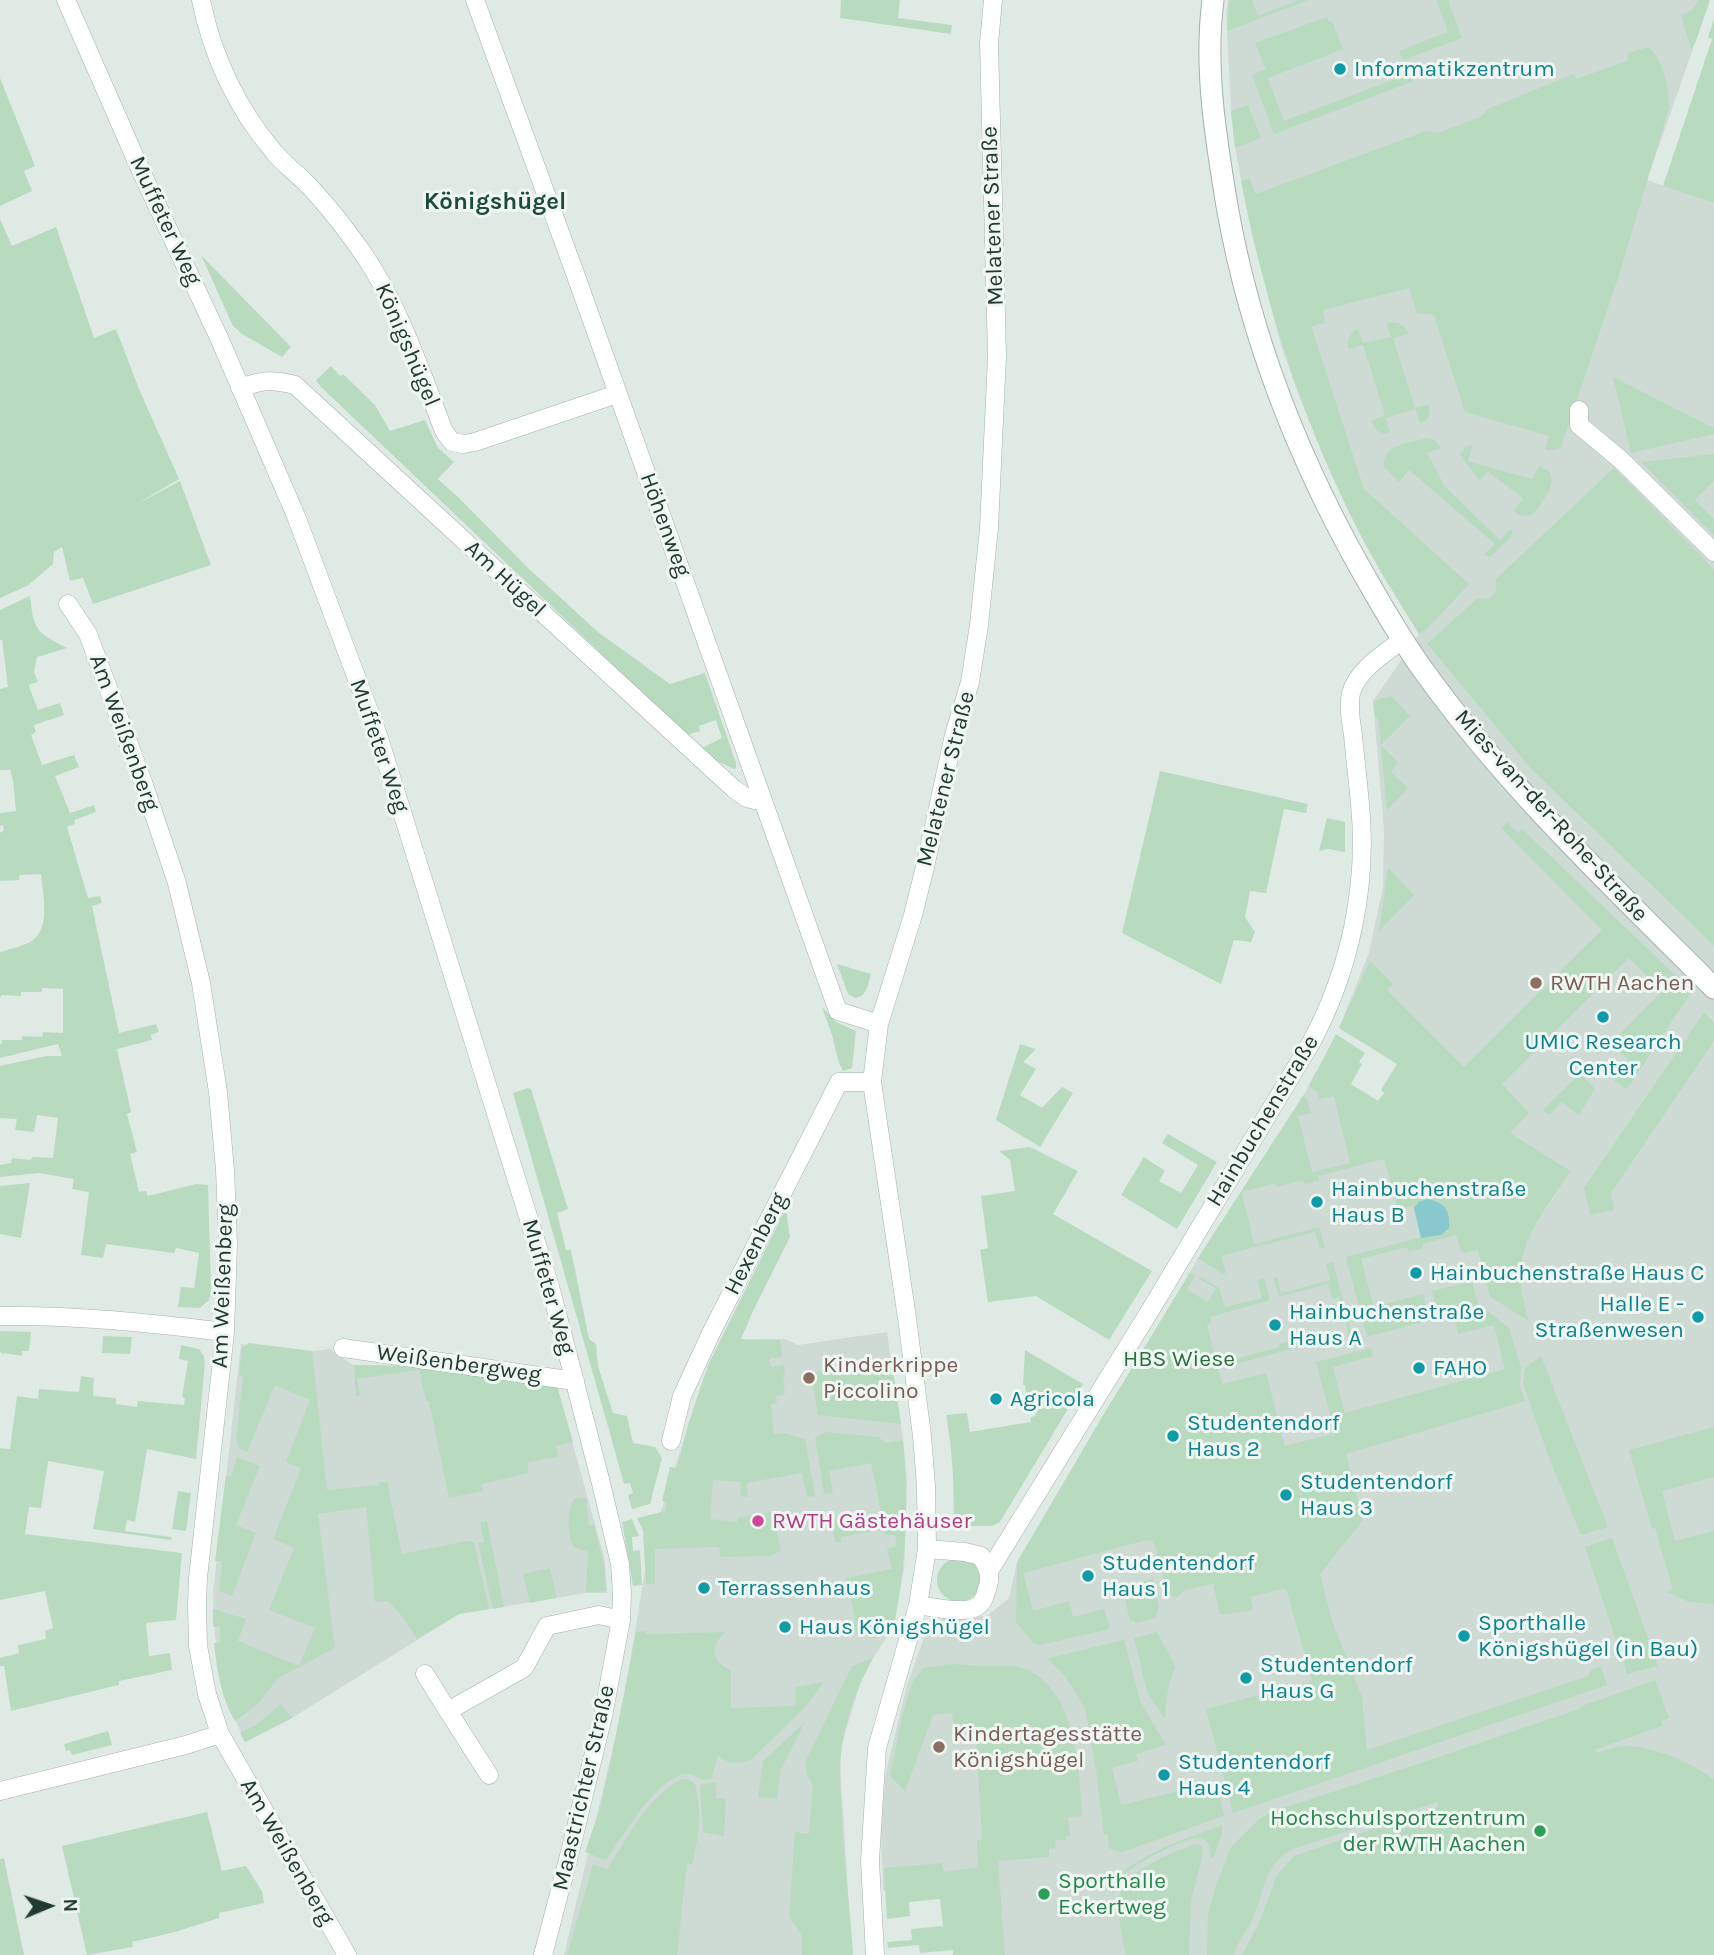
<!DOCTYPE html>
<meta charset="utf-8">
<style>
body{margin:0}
#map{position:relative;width:1714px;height:1955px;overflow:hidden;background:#dfeae5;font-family:Karla,sans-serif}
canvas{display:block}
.north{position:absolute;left:14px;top:1871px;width:70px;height:70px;-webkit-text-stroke:5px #f0f7f3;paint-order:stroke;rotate:88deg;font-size:19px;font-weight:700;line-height:28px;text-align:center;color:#213a32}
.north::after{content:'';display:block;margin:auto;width:24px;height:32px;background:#213a32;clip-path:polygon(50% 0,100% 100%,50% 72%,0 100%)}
</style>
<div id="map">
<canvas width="1714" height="1955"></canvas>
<div class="north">N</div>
</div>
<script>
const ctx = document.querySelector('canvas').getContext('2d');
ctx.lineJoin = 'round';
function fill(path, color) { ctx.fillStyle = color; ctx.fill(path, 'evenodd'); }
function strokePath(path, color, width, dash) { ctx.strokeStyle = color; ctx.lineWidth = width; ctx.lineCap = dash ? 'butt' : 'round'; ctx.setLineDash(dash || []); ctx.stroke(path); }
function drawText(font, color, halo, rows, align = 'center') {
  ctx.font = font + ' Karla,sans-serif'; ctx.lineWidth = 6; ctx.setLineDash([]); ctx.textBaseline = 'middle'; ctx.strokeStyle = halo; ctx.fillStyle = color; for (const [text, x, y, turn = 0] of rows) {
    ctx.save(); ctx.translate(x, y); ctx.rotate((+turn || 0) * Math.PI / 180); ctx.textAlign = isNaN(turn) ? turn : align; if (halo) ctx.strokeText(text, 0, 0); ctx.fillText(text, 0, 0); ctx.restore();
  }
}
fill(new Path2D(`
 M1228,0H1710L1647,180L1714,203V569L1614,469L1488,599L1427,644L1530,768L1714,946V1955H992L987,1880L883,1891L881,1832L886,1772L907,1685L925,1635L932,1622L948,1617L987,1616L1009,1598L1017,1562L1198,1258L1306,1091L1316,1071L1544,1211L1571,1171L1339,1028L1369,953L1383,887L1384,830L1373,701L1419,634L1382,574L1351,516L1323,455L1297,391L1281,345L1252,236L1235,148L1231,111L1226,13Z
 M887,1332L903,1440L907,1478L906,1523L904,1568L893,1628L873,1658L861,1681L843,1740L840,1764L852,1955H564L623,1705L648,1552L703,1379L724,1340L785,1339L798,1345Z
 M241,1344L312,1351L330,1349L353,1365L419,1366L557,1386L605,1561L607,1593H586L459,1614L292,1718L245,1742L232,1713L220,1677L215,1635L213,1593Z`), '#cedad4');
fill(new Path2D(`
 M841,0H900L898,18L952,25L951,34L840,18Z
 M1229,0H1252L1258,16L1299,0H1308L1227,31Z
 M1436,0H1448L1462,38L1403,60L1399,51L1448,32Z
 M1699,0H1710L1696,41L1691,49L1681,15L1691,11Z
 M1327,17L1329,22L1332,21L1343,49L1268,78L1284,121L1411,73L1414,81L1274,134L1252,75L1266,69L1255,43Z
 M1714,19V203L1663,186L1712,39L1708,37Z
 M1648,47C1662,56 1672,94 1668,111L1619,275L1561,447L1556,450H1545L1549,436L1465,412L1434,315L1417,313L1409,288L1323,310L1325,323L1311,326L1364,489L1469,584L1427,629L1419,634C1395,595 1370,556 1350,514C1298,408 1264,297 1241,181L1249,178L1256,194L1426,131L1438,133L1480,117L1488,109L1574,74L1576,79L1627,61L1628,53Z
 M0,78L35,166L24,171L32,191L0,206Z
 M1248,105L1261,138L1235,148L1231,111Z
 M0,219L12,246L56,227L94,338L116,329L139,389L179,479L135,505L180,481L211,565L93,604L83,578L70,581L62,547L54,552L53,564L27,586L0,598Z
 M201,255L291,347L282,357L242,334L233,326Z
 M1386,323C1397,321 1405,324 1408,334L1393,338L1415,408L1429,404L1430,413L1427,420L1420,423L1415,409L1386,418L1390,432L1385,434L1377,431L1371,421L1385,415L1363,345L1348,349C1347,339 1350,333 1358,329L1363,343L1391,337Z
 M331,366L340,376L343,374L375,405L390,431L425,420L438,448L454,462L438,479L459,498L527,567L598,632L670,684L705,673L736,763V768L734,769L715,760L702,748L722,738L716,720L699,726L700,731L687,735L320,386L316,380Z
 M1613,377L1714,428V434L1631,453Z
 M1427,438L1436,441L1441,448L1427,453L1445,487L1500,540L1510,529L1513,531L1511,537L1491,556L1488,557L1484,554L1495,544L1409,470L1399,482L1384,467C1382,444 1409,443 1427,438Z
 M1470,445L1473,446L1468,461L1532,479L1539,466L1549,471L1552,479L1550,490L1535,512L1530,515L1520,516L1514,511L1523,498L1488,472L1479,480L1460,455L1465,447Z
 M1714,454V481L1695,500L1714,519V535L1641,462Z
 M1614,468L1714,569V946L1530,768L1427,644L1478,598L1488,599L1496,591V579Z
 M30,596C34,631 36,632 67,648L37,657L34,672L38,682L30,684L29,687L38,710L60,703L64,715L34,725L36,732L31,735L42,765L74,755L79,767L55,776L70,813L94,805L96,812L74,820L75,824L67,827L88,898L100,896L102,903L92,906L119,1033L156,1024L159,1032L151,1035L152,1040L117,1049L131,1112L127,1114L137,1152L130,1154L139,1192L146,1191L148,1196L196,1184L208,1185L211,1292L209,1300L200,1308L178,1307L181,1287L194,1288L199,1253L176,1248L174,1253L106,1244L103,1258L81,1255L89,1192L72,1189L74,1179L39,1173L0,1177V1165L11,1163L12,1158L31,1160L32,1157L53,1158L58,1118L37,1115L34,1132L15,1130L17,1119L0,1118V1066L46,1056H62L58,1044L0,1058V1044H2V1040H22V1036L42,1037L43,1032L63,1033V989L42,988V992H21V996L1,995L0,999V952C9,949 19,947 28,943C52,932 43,896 41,874L20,875L19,880L0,881V833L4,830L3,825L0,826V813L16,811L13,780L10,770H0V689L8,687L2,640H0V610Z
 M1391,696L1410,716L1381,745L1398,762L1391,772L1408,788L1387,810L1378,717H1375L1373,701Z
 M1160,771L1308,804L1306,813L1284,809L1266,893L1250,891L1245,917L1255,932L1251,942L1234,940L1221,984L1122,933Z
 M1327,818L1345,822V852L1328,849L1319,851Z
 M1507,822L1518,833L1522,829L1692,991L1627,1089L1614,1081L1628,1060L1611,1043L1662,991L1629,958L1502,1084L1529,1113L1510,1133L1571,1171C1535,1226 1506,1250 1529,1321L1490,1297L1478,1250L1462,1253L1456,1235L1423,1244V1248L1409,1252L1407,1247L1361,1259L1374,1307L1423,1294L1430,1320L1367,1337L1346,1257L1421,1237L1413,1206L1398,1209L1384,1159L1318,1176L1319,1181L1305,1184L1303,1180L1277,1187L1276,1183L1242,1192L1254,1244L1319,1227L1325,1247L1320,1249L1315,1232L1221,1256L1226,1273L1223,1274L1198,1258L1303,1096L1307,1099L1311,1113L1298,1116L1312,1172L1350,1163L1334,1096L1319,1099L1318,1093L1309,1086L1336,1034L1365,1053L1359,1062L1362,1064L1351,1084L1378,1101L1384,1093L1381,1090L1397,1064L1339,1028L1370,961L1393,984L1387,990L1464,1067L1602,930L1501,828Z
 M1388,868L1414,895L1379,931Z
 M837,964L871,974C868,984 867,997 855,998L848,994Z
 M822,1007L836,1022L856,1031L852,1068L843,1071L839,1063L832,1035Z
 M1704,1012L1714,1022V1041L1611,1193L1614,1210L1590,1215L1584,1188Z
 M1020,1044L1036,1049L1023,1062L1036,1069L1020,1095L1042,1108L1062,1087L1073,1093L1040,1147L996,1120Z
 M1580,1073L1595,1089L1579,1115L1561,1102L1550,1115L1543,1110Z
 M528,1088L531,1089L568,1209L557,1213L566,1250H571L589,1339L596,1344L598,1366L613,1413L627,1416L633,1443L655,1447L662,1458L650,1504L632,1509L628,1495L633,1493L630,1483L624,1484L609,1430L513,1093Z
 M1168,1134L1217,1162L1177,1229L1121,1195L1144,1157L1165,1171L1159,1181L1181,1193L1198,1165L1162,1143Z
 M1030,1147L1078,1171L1053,1214L1152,1271L1109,1340L1036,1296L988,1302L980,1250L988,1248L981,1196L1015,1191L1010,1160L999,1151Z
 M30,1183L21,1238L0,1234V1186Z
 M786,1208L790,1237L753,1311L741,1339L780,1340L782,1357L771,1358L769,1361L770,1365L773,1367L784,1365L785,1373L783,1374L785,1394L776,1396L777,1403L771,1404L774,1434L784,1433L805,1439L815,1496L807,1497L802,1473L746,1483L748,1497L740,1496L741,1482L713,1480L710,1519L737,1522L738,1518L773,1512L781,1551L770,1556L720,1557L719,1547L655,1549V1584H646L643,1531L637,1518L665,1511L667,1502L662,1501L670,1467L677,1468L688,1425L709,1363Z
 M1333,1262L1352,1335L1349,1336L1339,1297L1332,1299L1328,1284L1279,1297L1273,1278L1277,1277L1281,1293L1330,1280L1326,1264Z
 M1190,1273L1195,1275L1187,1290L1208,1302L1216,1288L1199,1279L1200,1277L1219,1288L1225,1307L1262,1298L1257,1280L1264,1278L1270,1300L1210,1317L1211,1323L1207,1325L1222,1384L1266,1373L1285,1446L1335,1433L1316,1362L1371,1348L1373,1356L1333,1367L1345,1413L1505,1369L1494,1325L1458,1334L1455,1321L1489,1312L1509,1328L1521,1367L1520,1385L1525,1401L1346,1454L1363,1520L1320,1574L1332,1621L1362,1697L1367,1750L1588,1676L1591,1670L1601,1666L1607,1685L1233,1813L1206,1709L1312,1681L1286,1588L1251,1597L1253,1610L1220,1615L1213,1584L1184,1590L1178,1597L1169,1596L1153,1540L1143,1541L1023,1573L1033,1611L1069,1601L1073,1617L1104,1609L1110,1629L1040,1645L1034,1644L1016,1622L1017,1562L1102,1417Z
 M1470,1274L1479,1308L1439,1318L1432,1291L1469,1282L1467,1275Z
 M0,1331L31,1332L29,1351H22V1356L4,1353V1355L0,1352Z
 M1340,1331L1342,1336L1223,1367L1221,1363L1279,1347V1344L1293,1340L1294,1344Z
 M103,1336L132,1337L130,1354L102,1353Z
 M249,1343L312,1351L327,1490L379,1485V1482H387L402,1554L467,1541L474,1542L489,1609L459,1614L417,1639L402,1616L388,1601L375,1602L366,1507L318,1514L335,1648L277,1679L258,1704L235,1721C221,1698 217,1670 214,1643H220V1627H213V1609L246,1619L238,1641L299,1666L315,1628L269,1610L294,1548L273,1539L301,1468L286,1462L310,1400L275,1385L247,1452L240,1449L236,1441L243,1376L239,1375L242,1348Z
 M181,1345L199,1349L204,1356L205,1364L196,1459L147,1449L135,1522L127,1520L125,1531L172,1537L171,1540L93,1529L104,1471L48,1461L41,1508L29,1507L25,1534L182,1553L176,1620L146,1623L149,1656L170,1653L172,1670L119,1681V1685L11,1711L4,1666H0V1658L19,1653L18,1645L46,1639L45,1631L53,1628L45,1591L0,1600V1448L10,1449L17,1396L38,1399L39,1389L79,1392L81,1376L94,1378L93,1396L116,1398V1404L137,1407L138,1401L184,1405L185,1398L182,1397L188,1361L179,1359Z
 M1025,1350L1083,1384L1000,1522L992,1526H954C954,1489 953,1452 946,1415L967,1413L970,1432L1031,1422L1030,1418L1036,1415L1034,1405H1028L1025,1385H1023Z
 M1541,1356L1608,1527L1581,1535L1548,1455L1523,1384L1525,1368Z
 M891,1358L901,1424L818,1415L812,1378L815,1373L825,1369Z
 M354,1365L419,1366L557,1386L573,1442L556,1446L558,1457L527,1462L529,1473L482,1484L483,1491L449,1498L429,1401H426L419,1370L357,1379L360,1395L356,1396Z
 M1714,1427V1477L1662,1491L1675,1541L1714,1531V1604L1689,1602L1667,1592L1673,1590L1655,1528L1652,1529L1629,1450Z
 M825,1432L878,1437L887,1443L903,1440C908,1495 907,1549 898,1603C896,1611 896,1623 892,1629C883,1642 863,1639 852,1632L850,1624L856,1622L846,1578L892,1569L887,1549L897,1546L895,1535H885L884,1529L841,1537V1543L835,1542L831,1521L837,1519L839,1525L882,1517L871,1463L829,1471L833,1493L824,1494L815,1438Z
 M237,1457L260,1466L236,1525L256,1533L232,1596L219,1591L222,1561H215L226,1475L231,1477Z
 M178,1491L191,1493L186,1531L172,1529Z
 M575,1498H586L589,1525H594L604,1565L606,1591L586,1593L588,1552L574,1547C567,1535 566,1509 575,1498Z
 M632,1519L639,1536L632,1537L633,1551L640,1550L642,1585L633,1586L622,1522Z
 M487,1521L504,1607L493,1609L478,1543L484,1542L480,1522Z
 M1612,1538L1658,1666L1627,1674L1585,1547Z
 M937 1580a22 22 0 1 1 44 0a22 22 0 1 1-44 0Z
 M550,1568L557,1598L530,1603L523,1574Z
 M1153,1579L1159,1608L1155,1618L1138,1623L1130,1620L1122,1588Z
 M646,1631V1634L725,1632C710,1646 711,1662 731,1670V1708L795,1706L796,1687L824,1682L806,1706L752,1759C739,1765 729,1764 718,1756L711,1778L703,1780C698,1778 693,1774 688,1774C661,1771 620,1840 606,1860L585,1852L600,1808L610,1765L636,1632Z
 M1157,1632L1176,1667C1167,1684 1166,1700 1165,1719L1147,1692L1134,1638Z
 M1124,1640L1140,1701L1166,1745L1136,1754L1138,1761L1112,1768L1121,1805L1183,1790L1186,1798L1218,1788L1224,1816L1122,1852L1115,1851L1109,1848L1108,1835H1104L1096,1770L1085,1708L1065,1676L1049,1661V1658Z
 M873,1658C859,1683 849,1710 843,1739C839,1758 840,1778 841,1798C842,1851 850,1903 853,1955H802V1936L789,1916L795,1832L809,1834L813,1786L807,1775L805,1762L852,1666Z
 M951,1664C967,1665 983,1666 999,1666C1005,1666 1014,1665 1020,1667C1075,1683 1080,1769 1082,1816L1068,1817L1070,1836H1066V1840H1055L1056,1848L1049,1849V1857L998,1861L1005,1955H953V1950L920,1953L919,1945L888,1948L887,1942L912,1940L911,1929L943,1926L940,1899L909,1902L910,1916L887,1919L884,1868L942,1863L944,1872L978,1867L977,1840L982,1839L976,1735L955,1736L952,1713L933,1715L905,1791L890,1776L902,1717L912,1683L923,1668Z
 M1655,1680L1669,1718L1661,1721L1662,1726L1594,1750L1597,1753C1606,1750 1615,1747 1624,1746C1651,1745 1694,1763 1714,1780V1955H1242L1259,1923L1277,1875L1294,1856L1438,1807L1437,1802L1293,1849C1263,1865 1266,1887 1254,1915C1249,1929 1238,1940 1234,1955H1207L1208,1914L1216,1885L1231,1847L1258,1820L1271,1812L1424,1762L1579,1709V1707Z
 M281,1704L292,1718L245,1742L240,1733L256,1725Z
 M805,1722L781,1769L777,1799L758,1797L763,1761Z
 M108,1731L112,1745L72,1755L70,1750L66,1751L64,1744Z
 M682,1779H688L695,1784C702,1811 699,1838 692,1865L687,1864L677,1955H567L593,1864L608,1869C628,1836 647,1797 682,1779Z
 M716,1782V1798L726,1799L724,1836L703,1832L700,1785Z
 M207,1812L222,1871L246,1866L262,1891L264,1903L219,1913V1918L175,1932L132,1942L133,1947L87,1955L62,1846Z
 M1222,1825V1835L1213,1858L1211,1857L1209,1845L1205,1840C1200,1838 1200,1837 1195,1838C1178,1841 1132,1865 1121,1877C1114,1885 1113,1894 1112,1903L1113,1881C1142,1852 1184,1840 1222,1825Z
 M1198,1844L1202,1847L1203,1854L1191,1900L1189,1955H1126C1122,1938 1115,1905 1122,1888C1130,1870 1179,1848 1198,1844Z
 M4,1858L24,1955H0V1859Z`), '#b8dbc0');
fill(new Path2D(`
 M1427,1199C1445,1203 1450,1209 1449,1228L1441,1235L1421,1238L1414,1208L1419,1202Z`), '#88c8cf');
const minor = new Path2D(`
 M66,0L141,171L220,340L296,516L378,735L551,1290L601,1483L620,1564L622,1593L621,1620L603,1716L570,1852L543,1955
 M201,0C212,55 237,109 274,152C283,163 295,172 305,182C326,203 345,228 362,252C400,307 420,370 444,431L452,442L464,444L475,442L617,394
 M475,0L576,276L838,1011L879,1024
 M240,388C262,380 273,379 295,385L734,789L747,798L763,802
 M1579,410V425L1621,460L1714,552
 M68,604L88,634L144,785L177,883L201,983L218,1092L225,1170L228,1244L225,1332L198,1578L197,1604L198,1646L207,1694L220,1734L347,1955
 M0,1316C77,1315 149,1323 225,1332
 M343,1348L575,1381
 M671,1441L682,1396L712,1331L839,1082H872
 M989,1571L1148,1314L1312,1041C1350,969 1368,886 1360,804C1358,781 1355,758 1353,735C1351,722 1348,707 1351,693C1358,669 1384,654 1402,640
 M918,1605C932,1607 966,1615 978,1606C982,1603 985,1597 986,1592C992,1577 989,1570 981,1556L965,1552L927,1549
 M425,1674L448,1711
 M489,1775L448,1711L524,1668L547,1626L599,1615L621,1620
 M0,1791L186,1745L220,1734
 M875,1955L870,1861L877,1748L918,1605L927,1549L926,1486L922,1436L907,1318L872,1082L879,1024L913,915L925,867L954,735L970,682L979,625L989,528L997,356L989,43L993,0`);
const tertiary = new Path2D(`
 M1213,0C1204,68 1216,139 1227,206C1251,342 1304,473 1374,592C1390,620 1407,648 1426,674C1508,788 1615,889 1714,988`);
strokePath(minor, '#a2b2ac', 19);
strokePath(tertiary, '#a2b2ac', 23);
strokePath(minor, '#fff', 18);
strokePath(tertiary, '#fff', 21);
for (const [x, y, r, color] of [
 [1340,69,7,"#0f9aa8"],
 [1536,983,7,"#8d6e63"],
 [1603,1017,7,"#0f9aa8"],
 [1317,1202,7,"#0f9aa8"],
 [1416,1273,7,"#0f9aa8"],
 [1698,1317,7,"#0f9aa8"],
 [1275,1325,7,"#0f9aa8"],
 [1419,1368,7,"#0f9aa8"],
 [809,1378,7,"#8d6e63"],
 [996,1399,7,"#0f9aa8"],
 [1173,1436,7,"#0f9aa8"],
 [1286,1495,7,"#0f9aa8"],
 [758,1521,7,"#d1479c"],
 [1088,1576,7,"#0f9aa8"],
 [704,1588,7,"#0f9aa8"],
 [785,1627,7,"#0f9aa8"],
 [1464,1636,7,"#0f9aa8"],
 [1246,1678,7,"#0f9aa8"],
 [939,1747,7,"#8d6e63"],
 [1164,1775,7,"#0f9aa8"],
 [1540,1831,7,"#2e9e5b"],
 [1044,1894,7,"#2e9e5b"]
]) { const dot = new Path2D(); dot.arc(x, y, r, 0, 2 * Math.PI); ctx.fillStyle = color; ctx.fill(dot); strokePath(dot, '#f0f7f3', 2.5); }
drawText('23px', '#0d838f', '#f0f7f3', [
 ["Informatikzentrum",1354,69],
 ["UMIC Research",1603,1042,"center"],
 ["Center",1603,1068,"center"],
 ["Hainbuchenstraße",1331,1189],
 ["Haus B",1331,1215],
 ["Hainbuchenstraße Haus C",1430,1273],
 ["Halle E -",1684,1304,"right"],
 ["Straßenwesen",1684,1330,"right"],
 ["Hainbuchenstraße",1289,1312],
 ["Haus A",1289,1338],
 ["FAHO",1433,1368],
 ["Agricola",1010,1399],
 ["Studentendorf",1187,1423],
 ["Haus 2",1187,1449],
 ["Studentendorf",1300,1482],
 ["Haus 3",1300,1508],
 ["Studentendorf",1102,1563],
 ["Haus 1",1102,1589],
 ["Terrassenhaus",718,1588],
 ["Sporthalle",1478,1623],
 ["Königshügel (in Bau)",1478,1649],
 ["Haus Königshügel",799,1627],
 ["Studentendorf",1260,1665],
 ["Haus G",1260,1691],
 ["Studentendorf",1178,1762],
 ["Haus 4",1178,1788]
], 'left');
drawText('23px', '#213a32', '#f0f7f3', [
 ["Melatener Straße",993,216,-92],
 ["Muffeter Weg",165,221,65],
 ["Königshügel",407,345,67],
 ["Höhenweg",665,525,70],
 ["Am Hügel",505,579,43],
 ["Am Weißenberg",124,733,70],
 ["Muffeter Weg",379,746,71],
 ["Melatener Straße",946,779,-76],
 ["Mies-van-der-Rohe-Straße",1551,816,48],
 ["Hainbuchenstraße",1263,1121,-59],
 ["Hexenberg",756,1244,-63],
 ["Am Weißenberg",223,1286,-88],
 ["Muffeter Weg",548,1287,74],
 ["Weißenbergweg",459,1364,8],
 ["Maastrichter Straße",584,1788,-77],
 ["Am Weißenberg",287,1852,60]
]);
drawText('23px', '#785e54', '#f0f7f3', [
 ["RWTH Aachen",1550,983],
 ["Kinderkrippe",823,1365],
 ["Piccolino",823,1391],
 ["Kindertagesstätte",953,1734],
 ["Königshügel",953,1760]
], 'left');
drawText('23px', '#2c7042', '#f0f7f3', [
 ["HBS Wiese",1179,1359]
]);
drawText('23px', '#b23c85', '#f0f7f3', [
 ["RWTH Gästehäuser",772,1521]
], 'left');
drawText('23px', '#27864d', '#f0f7f3', [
 ["Hochschulsportzentrum",1526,1818],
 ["der RWTH Aachen",1526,1844],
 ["Sporthalle",1058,1881,"left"],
 ["Eckertweg",1058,1907,"left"]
], 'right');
drawText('bold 24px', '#1d4c3e', '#f0f7f3', [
 ["Königshügel",495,202]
]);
</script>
